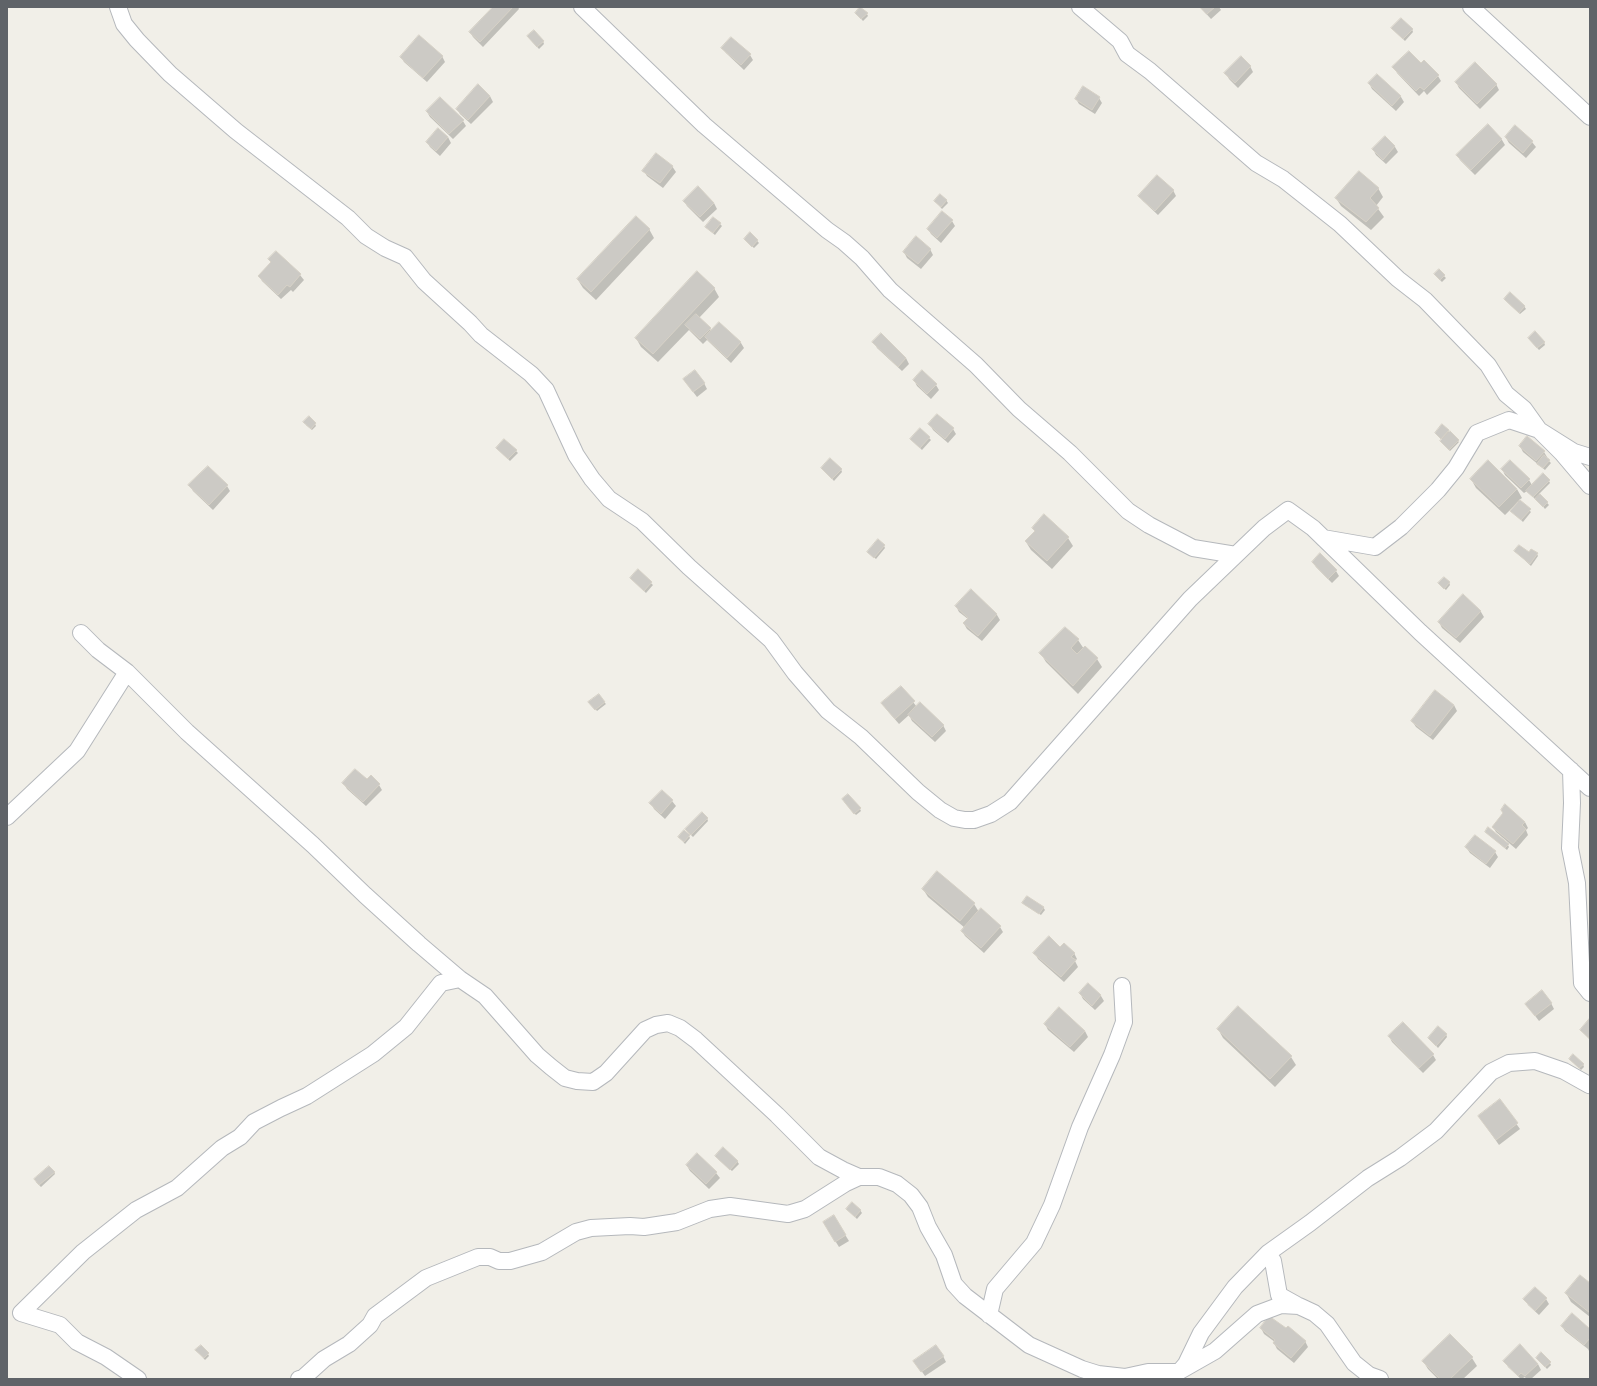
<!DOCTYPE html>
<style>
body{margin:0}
#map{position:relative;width:1597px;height:1386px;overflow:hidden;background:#f1efe8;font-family:Helvetica,sans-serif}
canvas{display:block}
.frame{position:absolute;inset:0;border:8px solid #5f6368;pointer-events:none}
</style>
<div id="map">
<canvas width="1597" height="1386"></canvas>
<div class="frame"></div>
</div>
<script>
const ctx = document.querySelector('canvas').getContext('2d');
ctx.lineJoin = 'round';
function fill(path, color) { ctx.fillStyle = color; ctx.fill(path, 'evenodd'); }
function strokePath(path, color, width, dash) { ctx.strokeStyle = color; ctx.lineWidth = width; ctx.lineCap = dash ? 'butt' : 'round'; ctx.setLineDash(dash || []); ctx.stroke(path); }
fill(new Path2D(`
 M494,7H518L519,9L483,47L473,37L470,32Z
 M1200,7H1219L1221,10L1211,19Z
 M856,13L867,14L868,16L863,21Z
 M1412,29L1413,32L1405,41L1394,30Z
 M529,38L543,41L544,44L539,49Z
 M722,48L750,55L753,60L744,70L726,53Z
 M442,56L445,62L427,82L404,62L401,57Z
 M1421,64L1438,76L1441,81L1427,95L1424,91L1419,96L1397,73L1394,67Z
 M1250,66L1253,72L1238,88L1229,79L1226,73Z
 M1377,75L1401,97L1404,102L1396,111L1372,89L1369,83Z
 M1456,82L1496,84L1499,90L1480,109L1459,88Z
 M490,96L493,102L471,124L460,114L457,109Z
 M1099,98L1102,103L1095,114L1079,104L1076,99Z
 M427,112L463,121L466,126L453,139L430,117Z
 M1488,125L1502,140L1505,145L1475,175L1460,160L1457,155Z
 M1515,127L1532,142L1536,147L1526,158L1509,143L1506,138Z
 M448,137L451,143L440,156L430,147L427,142Z
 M1385,137L1395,147L1398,152L1386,164L1376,155L1373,149Z
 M672,166L676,172L663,188L647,176L644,171Z
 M1378,188L1383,197L1376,206L1384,217L1371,230L1341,206L1336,198Z
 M1173,190L1176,196L1158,215L1143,201L1139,196Z
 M946,200L948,203L942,209L935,201Z
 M684,201L714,203L717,209L703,222L687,206Z
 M714,218L722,226L715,235L708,229Z
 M952,221L955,226L941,243L931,234L928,229Z
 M649,229L654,238L596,300L583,288L578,280Z
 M750,233L759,243L754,248L746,241Z
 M930,249L933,255L921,269L907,258L904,252Z
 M276,252L300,275L304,280L293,292L291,290L281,299L262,281L259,276L272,263L269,260Z
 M1439,271L1446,278L1442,282L1435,275Z
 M714,288L719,297L699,318L712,331L719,323L741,343L744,348L731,363L707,340L703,344L689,330L658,362L641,347L636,338Z
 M1505,300L1524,306L1526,309L1520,314Z
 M1530,340L1544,342L1545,345L1539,350Z
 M874,342L906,358L909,364L902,371L877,348Z
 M684,380L704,383L707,389L697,397Z
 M914,380L936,385L939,390L931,399L917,386Z
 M315,424L316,426L312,430L306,425Z
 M930,424L953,429L956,434L948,443L933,430Z
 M1448,431L1459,442L1450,451L1443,444L1441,441L1443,440L1437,435Z
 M929,438L931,440L922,450L911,439Z
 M1520,446L1544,452L1547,457L1546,458L1551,463L1545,470L1523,452Z
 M497,448L516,451L518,453L510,461Z
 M822,468L841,469L842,472L834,481Z
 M1502,469L1529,480L1532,485L1549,481L1550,483L1539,494L1549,505L1545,509L1536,498L1535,499L1527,491L1524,493L1505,475Z
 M1471,479L1517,489L1522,498L1519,500L1531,512L1523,522L1512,511L1519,503L1518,502L1505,515L1476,488Z
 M190,486H227L230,491L213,510L193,491Z
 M1033,528L1068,538L1073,546L1052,569L1031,550L1026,542L1035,532Z
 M884,546L885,548L876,559L869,553Z
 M1515,551L1537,554L1538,556L1531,566Z
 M1313,562L1336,571L1339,576L1332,583L1316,567Z
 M638,571L653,585L646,593L633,580Z
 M1449,582L1450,585L1446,590L1439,584Z
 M971,591L997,615L1000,620L982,641L967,629L964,624L968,619L959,612L956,606Z
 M1463,596L1481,612L1484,617L1460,643L1442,628L1439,622Z
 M1065,628L1078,640L1084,649L1085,647L1097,659L1102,667L1078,694L1046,662L1041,654Z
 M901,687L917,707L943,725L946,731L935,742L912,721L909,715L899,724L886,709L883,703Z
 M604,702L606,704L597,711L591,704Z
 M1454,705L1457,711L1433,740L1416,727L1412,721Z
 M371,777L379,785L382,790L366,806L347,789L344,784L367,781Z
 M672,801L676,806L665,819L654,809L651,803Z
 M844,802L860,809L861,811L856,815Z
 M1504,814L1525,822L1528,828L1526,830L1528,835L1516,849L1496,832L1493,827Z
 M707,818L708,821L693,837L686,830Z
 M1486,832L1508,845L1509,847L1507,850Z
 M689,836L690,838L685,844L681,839Z
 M1466,847L1495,852L1498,857L1490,868L1470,853Z
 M923,889L974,904L979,912L1000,927L1003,932L984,953L965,936L962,931L965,928L928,897Z
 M1024,903L1043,907L1045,910L1041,915L1025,905Z
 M1060,948L1074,953L1077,959L1075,961L1078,967L1064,982L1038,959L1035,953Z
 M1088,984L1101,996L1104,1001L1095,1010L1083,999L1080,993Z
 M1551,1003L1554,1009L1539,1021L1530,1009Z
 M1590,1020V1040L1581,1030Z
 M1045,1024L1085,1031L1088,1037L1074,1052L1048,1030Z
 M1218,1029L1291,1057L1296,1065L1275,1087L1223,1038Z
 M1446,1034L1447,1037L1438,1048L1429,1038Z
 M1389,1036L1433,1055L1436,1060L1423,1073L1392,1042Z
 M1570,1059L1583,1064L1584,1067L1581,1070Z
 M1500,1101L1520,1129L1499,1145L1479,1116Z
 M697,1155L716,1173L720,1178L709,1189L690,1171L687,1166Z
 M718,1159L737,1161L739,1164L732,1171Z
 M54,1172L55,1174L41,1187L36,1182Z
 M847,1209L860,1210L862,1213L857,1219Z
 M834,1217L849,1241L839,1247L824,1223Z
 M1590,1284V1317L1571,1302L1566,1293Z
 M1525,1299H1546L1549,1304L1539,1315L1528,1305Z
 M1562,1326L1590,1330V1353L1588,1349L1565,1331Z
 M1261,1328L1305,1341L1308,1347L1294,1363L1277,1349L1274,1343L1275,1342L1264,1334Z
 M1520,1346L1538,1364L1541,1370L1531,1379H1526L1525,1377L1521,1379L1508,1367L1505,1361Z
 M198,1352L208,1354L209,1356L205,1360Z
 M943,1356L946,1362L925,1376L918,1366Z
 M1472,1358L1477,1366L1463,1379H1438L1428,1369L1423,1361Z
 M1537,1358L1550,1363L1551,1365L1547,1369Z`), '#0003');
const building = new Path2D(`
 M493,7H513L480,42L469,32Z
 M860,7L868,13L861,19L855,13Z
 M1200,7H1215L1207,14Z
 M1401,18L1413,29L1403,39L1391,28Z
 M534,30L544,41L537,47L527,36Z
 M419,35L443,56L423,78L400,57Z
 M731,37L751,54L741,65L721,48Z
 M1409,51L1421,63L1424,60L1439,75L1424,90L1420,87L1416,91L1392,67Z
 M1241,56L1251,66L1235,83L1224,73Z
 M1475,62L1497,84L1477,104L1455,82Z
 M1377,74L1401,96L1392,106L1368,83Z
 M478,84L490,96L468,120L456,109Z
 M1083,86L1100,97L1092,110L1075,99Z
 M440,97L464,120L449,134L426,111Z
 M1488,124L1502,139L1471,170L1456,155Z
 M1515,125L1533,141L1523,153L1505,137Z
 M438,128L448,137L436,151L426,142Z
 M1385,136L1395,146L1383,160L1372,149Z
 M656,153L673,166L660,183L642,171Z
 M1359,171L1379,188L1370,198L1379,208L1366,222L1335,198Z
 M1157,175L1174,190L1155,211L1138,196Z
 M698,186L714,203L700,217L683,201Z
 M940,194L947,200L941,207L934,201Z
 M942,211L953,220L937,238L927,229Z
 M636,216L650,229L591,292L577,279Z
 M713,217L721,223L713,233L705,227Z
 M750,232L758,240L752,247L744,239Z
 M916,236L931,249L918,264L903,252Z
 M276,251L301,274L290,287L287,285L278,295L258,276L271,262L268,259Z
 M1439,269L1445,275L1440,280L1434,274Z
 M697,271L715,288L653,354L635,338Z
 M1510,292L1525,306L1519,313L1504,299Z
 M696,314L711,328L700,339L685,325Z
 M719,322L741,342L727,358L705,337Z
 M1535,331L1545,342L1537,348L1528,338Z
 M881,333L906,358L898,367L872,342Z
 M695,370L705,383L693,392L683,379Z
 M922,370L937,384L927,394L913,380Z
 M937,414L954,428L945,439L928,424Z
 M309,416L316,423L311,429L303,422Z
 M1442,424L1449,430L1441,439L1435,433Z
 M920,428L930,437L920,448L910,439Z
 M1450,431L1459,440L1449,450L1440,441Z
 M1527,436L1545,451L1536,461L1519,446Z
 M504,439L517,450L508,459L496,448Z
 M1544,455L1550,460L1543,468L1537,464Z
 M830,458L842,469L832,479L821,468Z
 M1488,460L1517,489L1499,507L1470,479Z
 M1510,460L1530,479L1521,488L1501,469Z
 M208,466L228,485L209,505L188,485Z
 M1543,473L1550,480L1533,497L1526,491Z
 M1540,494L1548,502L1543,507L1535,499Z
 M1520,500L1531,509L1521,520L1510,511Z
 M1044,514L1069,537L1047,561L1025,541L1035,531L1032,528Z
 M878,539L885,545L874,558L867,552Z
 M1519,545L1529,552L1531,549L1538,553L1530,564L1514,551Z
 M1320,553L1337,570L1328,579L1312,562Z
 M638,569L652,582L644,591L630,578Z
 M1444,577L1450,582L1444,589L1438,583Z
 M971,589L997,614L978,636L963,623L968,618L955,606Z
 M1463,594L1481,611L1456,638L1438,622Z
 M1065,627L1079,639L1071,648L1077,654L1085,646L1098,658L1073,686L1039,653Z
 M901,686L915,701L895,719L881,703Z
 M1435,690L1454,705L1430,736L1411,721Z
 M599,694L605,702L595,710L588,702Z
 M920,702L944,725L932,737L908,715Z
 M355,769L367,779L371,775L380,784L363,802L342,783Z
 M662,790L673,800L661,814L649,803Z
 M848,794L861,808L854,814L842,799Z
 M1505,804L1525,822L1522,825L1526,829L1513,844L1492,827L1503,813L1501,810Z
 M702,812L708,818L691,835L685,829Z
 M1488,827L1509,844L1505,848L1485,832Z
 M684,830L690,835L684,842L678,837Z
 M1475,835L1496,851L1486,864L1465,847Z
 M937,871L975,903L960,921L922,889Z
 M1027,896L1044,907L1039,914L1022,903Z
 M981,908L1001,926L981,948L961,931Z
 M1049,936L1060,947L1064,943L1075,953L1071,957L1076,960L1061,977L1033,953Z
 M1088,983L1101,995L1092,1006L1079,993Z
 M1542,990L1552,1003L1535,1016L1525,1004Z
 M1238,1006L1292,1056L1270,1079L1217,1029Z
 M1059,1007L1085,1031L1070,1047L1044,1024Z
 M1590,1018V1039L1580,1030Z
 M1403,1022L1434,1054L1419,1068L1388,1036Z
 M1438,1026L1447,1034L1436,1046L1428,1038Z
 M1573,1054L1584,1064L1579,1068L1569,1059Z
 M1500,1099L1518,1123L1496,1140L1478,1116Z
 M723,1147L738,1161L730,1170L715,1156Z
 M697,1153L717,1172L706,1184L686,1165Z
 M49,1166L55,1172L39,1185L34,1179Z
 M852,1202L861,1210L855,1217L846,1209Z
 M834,1215L846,1235L835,1242L823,1222Z
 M1580,1275L1590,1283V1313L1565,1293Z
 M1535,1287L1547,1298L1535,1311L1523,1299Z
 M1572,1313L1590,1329V1338L1584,1345L1561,1326Z
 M1269,1316L1286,1328L1288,1326L1306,1341L1291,1358L1273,1343L1275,1340L1260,1328Z
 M1450,1334L1473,1357L1450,1379H1440L1422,1361Z
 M1520,1344L1538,1364L1525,1376L1521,1373L1518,1376L1503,1361Z
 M201,1345L209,1353L204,1358L195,1350Z
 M936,1345L944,1356L921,1372L913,1361Z
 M1541,1352L1551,1362L1545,1367L1536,1358Z`);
fill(building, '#cccac5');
strokePath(building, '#d6d1c6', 1);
const street = new Path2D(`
 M118,7L124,24L137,40L170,74L236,131L348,218L366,236L385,248L405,257L424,281L470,323L481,335L531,374L546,390L576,455L592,479L609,499L642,521L689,567L771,640L795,673L828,711L861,737L918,792L940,810L954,818L965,820H974L991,814L1010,802L1190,599L1264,528L1288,510L1313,528L1420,632L1590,788
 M582,7L704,125L827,230L844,242L862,258L890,290L976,365L1019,409L1070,453L1128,511L1149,525L1193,548L1236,555
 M1080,7L1120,41L1127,54L1150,71L1256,163L1283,179L1340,224L1398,279L1425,300L1488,365L1506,394L1524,409L1539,430L1562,453L1590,486
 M1471,7L1590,117
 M1323,538L1375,547L1401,527L1438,490L1456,468L1477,433L1509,420L1539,430L1574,452L1590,457
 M81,633L98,650L127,672L187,732L313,845L365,895L419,944L460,979L485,996L537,1055L551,1067L565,1078L577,1081L593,1082L606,1073L645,1030L656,1025L668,1023L680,1028L696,1040L777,1115L819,1157L843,1170L859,1177H879L897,1184L911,1195L920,1207L928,1227L944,1255L954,1284L965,1296L1029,1345L1082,1369L1098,1374L1125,1377L1148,1372H1178L1215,1351L1257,1314L1281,1305L1299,1306L1314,1313L1327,1324L1354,1363L1369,1375L1380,1379
 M1571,770L1572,803L1570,848L1577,883L1582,983L1590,993
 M7,817L77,751L127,672
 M1268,1253L1273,1261L1279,1295L1297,1305
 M989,1315L995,1289L1034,1243L1052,1205L1080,1127L1112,1055L1124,1022L1122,986
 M1180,1371L1186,1364L1201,1333L1235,1287L1268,1253L1310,1223L1368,1178L1400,1158L1436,1131L1491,1072L1509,1063L1535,1061L1564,1071L1589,1085L1590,1084
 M138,1379L106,1357L77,1342L60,1325L21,1313L83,1252L136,1210L177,1188L222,1148L240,1137L254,1122L281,1108L307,1096L373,1054L406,1027L441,983L460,979
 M299,1379L303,1378L324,1359L349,1344L370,1325L375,1316L426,1278L478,1257H490L499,1261H510L542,1252L576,1232L591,1228L630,1226L644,1227L677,1222L710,1209L730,1206L788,1214L805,1209L846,1183L859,1177`);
strokePath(street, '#b5b8bc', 18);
strokePath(street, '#fff', 16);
</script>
